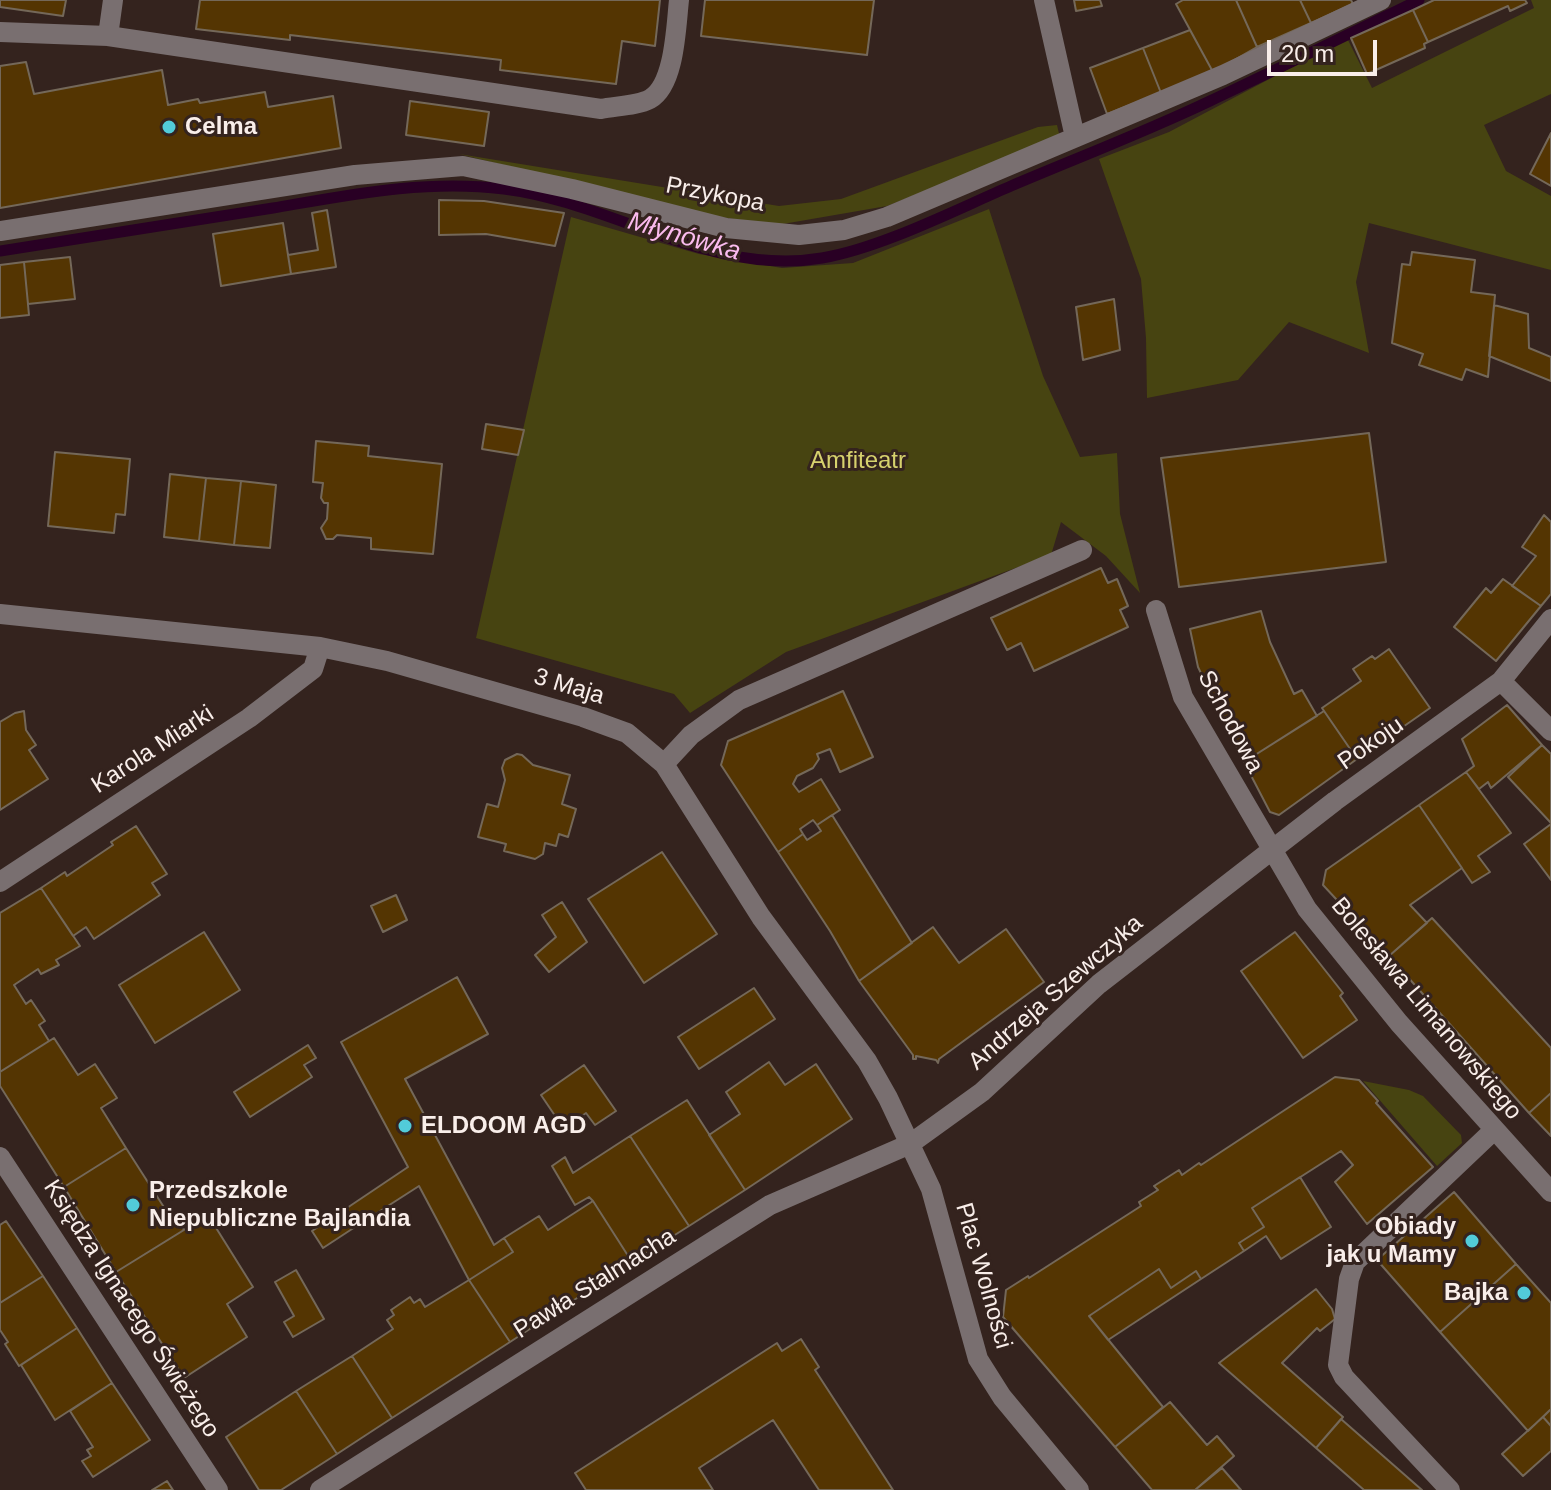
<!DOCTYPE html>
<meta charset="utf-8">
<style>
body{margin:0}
#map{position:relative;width:1551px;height:1490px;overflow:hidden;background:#34231e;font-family:Arial,sans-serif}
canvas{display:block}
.scale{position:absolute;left:1267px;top:40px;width:110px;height:36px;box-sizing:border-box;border:4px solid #f9eeea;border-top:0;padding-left:10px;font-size:24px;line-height:28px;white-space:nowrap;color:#f9eeea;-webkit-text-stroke:6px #34231e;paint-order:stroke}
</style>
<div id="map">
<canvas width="1551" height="1490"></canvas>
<div class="scale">20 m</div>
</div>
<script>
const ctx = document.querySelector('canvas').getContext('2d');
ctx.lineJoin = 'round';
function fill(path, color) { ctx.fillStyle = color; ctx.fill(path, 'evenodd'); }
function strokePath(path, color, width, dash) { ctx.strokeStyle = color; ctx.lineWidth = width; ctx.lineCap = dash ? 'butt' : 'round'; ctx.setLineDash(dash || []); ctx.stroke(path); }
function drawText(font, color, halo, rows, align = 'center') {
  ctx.font = font + ' Arial,sans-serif'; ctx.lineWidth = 6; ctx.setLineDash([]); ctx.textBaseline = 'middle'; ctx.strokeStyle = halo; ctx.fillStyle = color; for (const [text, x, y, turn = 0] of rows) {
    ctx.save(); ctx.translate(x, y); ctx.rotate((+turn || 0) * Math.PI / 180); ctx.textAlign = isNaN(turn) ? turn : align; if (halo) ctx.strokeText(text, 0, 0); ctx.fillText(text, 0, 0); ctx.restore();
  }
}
fill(new Path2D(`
 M1531,0H1551V94L1484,125L1506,171L1551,196V270L1369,223L1356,282L1369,353L1289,322L1238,380L1147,398L1146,338L1141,279L1099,159L1169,132L1347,38L1372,88L1534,8Z
 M1057,125L1060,138L887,206L777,225L706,215L459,154L779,206L841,199L1038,127Z
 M989,209L1043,376L1080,457L1117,453L1120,514L1140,593L1106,556L1061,522L1051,555L786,652L690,713L674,694L476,638L571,217L699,254L782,268L853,263Z
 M1363,1081L1409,1090L1423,1096L1461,1135L1462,1143L1437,1166Z`), '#474411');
strokePath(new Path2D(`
 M0,251C91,237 182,222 273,208C349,195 426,179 504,189C611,202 711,277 822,258C881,248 955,210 1011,186C1077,158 1145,132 1210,101C1280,68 1349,34 1419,0`), '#290024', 11);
const building = new Path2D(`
 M0,0H66L63,16L0,7Z
 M200,0H660L655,46L622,41L616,84L500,70L501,60L290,35V40L196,29Z
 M705,0H874L867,55L701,36Z
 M1074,0H1100L1102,6L1076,11Z
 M1183,0H1236L1257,47L1213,72L1176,4Z
 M1236,0H1300L1311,23L1257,47Z
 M1300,0H1351L1353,4L1311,23Z
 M1434,0H1525L1527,3L1510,11L1508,6L1428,42L1413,10Z
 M1413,10L1428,42L1424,44L1425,48L1367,74L1351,38Z
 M1190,30L1213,72L1161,93L1143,48Z
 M1143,48L1161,93L1107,114L1090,68Z
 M26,62L34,94L162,70L168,105L198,99L200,103L265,92L268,107L333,96L341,148L0,208V66Z
 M410,101L489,112L484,146L406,135Z
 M1551,133V186L1530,174Z
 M439,200L484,201L564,213L555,246L486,234L439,235Z
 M327,210L336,267L291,274L288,255L318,250L312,213Z
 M283,223L291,274L221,286L213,234Z
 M1412,252L1475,260L1471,292L1495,295L1488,377L1466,369L1462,380L1419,365L1423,354L1392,343L1402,264L1410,265Z
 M70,257L75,299L28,304L24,262Z
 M24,262L29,315L0,318V265Z
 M1114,299L1120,350L1083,360L1076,307Z
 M1494,305L1528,314L1529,348L1551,357V381L1489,356Z
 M486,424L524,430L518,455L482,449Z
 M1369,433L1386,562L1179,587L1161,458Z
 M316,441L369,446L368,456L442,464L433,554L371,549V538L337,535L333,539H326L321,528L327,519L328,503H324L321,498L323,483L313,482Z
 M55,452L130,459L125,515L116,514L114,533L48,526Z
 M170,474L206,478L199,541L164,537Z
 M206,478L241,481L234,545L199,541Z
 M241,481L276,485L270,548L234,545Z
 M1544,515L1551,522V594L1541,606L1512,586L1536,556L1522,547Z
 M1101,568L1108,583L1117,579L1128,606L1120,610L1128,627L1034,671L1021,643L1007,650L991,618Z
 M1503,579L1541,606L1496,661L1454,627L1486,588L1491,593Z
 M1261,611L1270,642L1294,694L1302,690L1317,716L1244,762L1198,667L1190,629Z
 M1389,649L1430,708L1357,759L1322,708L1361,681L1353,669L1372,656L1375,659Z
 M843,691L873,757L840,772L830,749L817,754L819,759L813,768L797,776L793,784L799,792L821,779L840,810L817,825L813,820L800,829L803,834L778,852L721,765L728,741Z
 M1507,705L1542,745L1491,788L1488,782L1479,789L1466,772L1474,766L1462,739Z
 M24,711L26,730L36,745L29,750L48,779L0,810V722L15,713Z
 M1324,711L1357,759L1279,815L1270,812L1244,762Z
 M1542,745L1551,754V823L1508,777Z
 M517,754L522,755L533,765L570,775L562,804L576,809L568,837L559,834L556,846L545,843L543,854L535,859L504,851L506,844L478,837L487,804L498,807L505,780L502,768L505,760Z
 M1466,772L1511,833L1478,856L1490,872L1472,883L1419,805Z
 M1419,805L1462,868L1410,905L1427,923L1389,956L1323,885L1326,870Z
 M832,815L912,943L859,981L830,931L778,852L803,834L807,840L821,831L817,825Z
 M1551,824V880L1524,844Z
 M136,826L167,874L152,883L160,895L94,939L86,927L73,936L41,888L65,872L67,876L113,845L111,842Z
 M662,852L717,934L644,983L588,899Z
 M41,888L80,946L56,960L59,965L41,974L38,969L14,985L26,1004L31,1000L45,1021L39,1025L49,1041L0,1072V913Z
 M396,895L407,920L383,932L371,906Z
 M562,902L587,942L549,972L535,955L556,937L542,915Z
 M1432,918L1551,1048V1093L1529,1113L1389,956Z
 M933,927L959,963L1006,929L1044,982L939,1059L938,1063L936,1060L916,1056V1059H913V1055L859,981Z
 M204,932L240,990L155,1043L119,985Z
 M1295,932L1343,993L1340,996L1357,1020L1303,1058L1241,971Z
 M457,977L488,1034L405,1079L494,1245L504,1238L513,1252L469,1280L419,1186L352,1229L341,1212L408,1167L341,1042Z
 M754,988L775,1019L699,1069L678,1037Z
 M54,1038L78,1075L95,1064L117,1098L101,1108L126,1148L64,1187L0,1086V1072Z
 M308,1045L316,1058L304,1065L312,1077L250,1117L234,1092Z
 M769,1062L785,1085L816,1064L852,1119L745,1190L709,1135L740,1114L726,1092Z
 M584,1065L616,1111L595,1125L586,1113L564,1129L541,1095Z
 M1335,1077L1359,1080L1378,1101L1376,1103L1433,1167L1367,1224L1335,1182L1353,1165L1341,1151L1252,1208L1264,1227L1239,1243L1244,1251L1201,1279L1196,1271L1171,1288L1159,1269L1089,1316L1163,1407L1115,1447L1003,1317L1006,1290L1028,1276L1029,1278L1141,1206L1139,1202L1158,1190L1154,1186L1179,1170L1182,1175L1199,1163L1201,1165Z
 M1551,1093V1136L1529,1113Z
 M687,1100L745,1190L689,1226L630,1136Z
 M630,1136L689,1226L632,1262L593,1201L589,1197L575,1205L552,1166L565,1157L573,1173Z
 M126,1148L167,1212L171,1210L184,1230L116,1272L64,1187Z
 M1300,1177L1331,1227L1281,1259L1266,1236L1244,1251L1239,1243L1264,1227L1252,1208Z
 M1454,1192L1516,1264L1440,1332L1377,1260Z
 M593,1201L632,1262L510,1342L469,1280L513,1252L504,1238L539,1216L548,1230Z
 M341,1212L352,1229L323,1248L312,1231Z
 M208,1215L253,1287L227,1304L247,1337L184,1378L116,1272Z
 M6,1221L43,1276L0,1303V1225Z
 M1516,1264L1551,1303V1409L1528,1431L1440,1332Z
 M1159,1269L1171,1288L1196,1271L1201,1279L1108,1340L1089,1316Z
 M296,1270L324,1319L293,1337L284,1322L294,1316L275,1282Z
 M43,1276L77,1328L19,1366L5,1344L8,1342L0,1330V1303Z
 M469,1280L510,1342L392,1418L352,1356L393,1329L387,1320L394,1315L391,1310L410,1297L414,1303L420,1299L425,1307Z
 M1316,1289L1332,1309L1335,1319L1320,1331L1317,1328L1282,1363L1343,1417L1316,1448L1219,1363Z
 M77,1328L112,1383L55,1420L21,1365Z
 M801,1339L819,1367L815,1370L893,1490H819L773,1420L699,1468L713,1490H586L575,1473L777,1343L782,1351Z
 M352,1356L392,1418L337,1454L296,1391Z
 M112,1383L150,1440L93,1477L82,1461L91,1456L87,1450L93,1447L70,1411Z
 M296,1391L337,1454L281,1490H259L226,1437Z
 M1170,1402L1207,1445L1217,1436L1234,1456L1195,1490H1152L1115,1447Z
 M1551,1409V1426L1543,1417Z
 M1543,1417L1551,1426V1451L1523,1476L1502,1454Z
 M1341,1419L1422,1490H1364L1316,1448Z
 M1222,1468L1241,1490H1195Z
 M167,1481L173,1490H152Z`);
fill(building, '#543502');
strokePath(building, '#746859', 2);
strokePath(new Path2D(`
 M113,0L108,36L601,109C615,106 637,106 650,99C675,85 676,26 679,0
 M1044,0L1075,137
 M0,32L108,36
 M0,231L355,175L463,166L572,189L726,228L799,235L844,230L887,217L1223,75L1381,0
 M1156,610L1183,697L1307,909L1399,1023L1551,1192
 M0,614L320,647L387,661L583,717L627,733L664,764L761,917L867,1061L888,1098L931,1189L978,1359L1002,1397L1079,1490
 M1501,681L1551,731
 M664,764L691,735L739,700L1082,550
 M0,882L249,718L313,669L320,647
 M0,1157L218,1490
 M320,1490L770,1205L910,1144L982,1092L1099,984L1335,801L1501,681L1551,619
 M1450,1490L1344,1377L1338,1365L1349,1279L1355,1262L1494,1130`), '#796f70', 20);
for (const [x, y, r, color] of [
 [169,127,8,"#52cbd9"],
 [405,1126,8,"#52cbd9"],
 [133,1205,8,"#52cbd9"],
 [1472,1241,8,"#52cbd9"],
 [1524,1293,8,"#52cbd9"]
]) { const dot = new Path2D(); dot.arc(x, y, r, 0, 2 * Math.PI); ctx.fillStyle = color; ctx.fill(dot); strokePath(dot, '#34231e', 3); }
drawText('bold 24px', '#f9eeea', '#34231e', [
 ["Celma",185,127],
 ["ELDOOM AGD",421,1126],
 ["Przedszkole",149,1191],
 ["Niepubliczne Bajlandia",149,1219],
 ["Obiady",1456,1227,"right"],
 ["jak u Mamy",1456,1255,"right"],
 ["Bajka",1508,1293,"right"]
], 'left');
drawText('24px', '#f9eeea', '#34231e', [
 ["Przykopa",715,195,11],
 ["3 Maja",569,687,17],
 ["Schodowa",1230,722,62],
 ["Pokoju",1371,744,-35],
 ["Karola Miarki",153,750,-33],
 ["Andrzeja Szewczyka",1056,993,-41],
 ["Bolesława Limanowskiego",1426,1009,50],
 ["Plac Wolności",983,1276,74],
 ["Pawła Stalmacha",595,1284,-32],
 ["Księdza Ignacego Świeżego",131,1309,57]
]);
drawText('24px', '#d6d16d', '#34231e', [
 ["Amfiteatr",858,461]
]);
drawText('italic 26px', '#fabbee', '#34231e', [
 ["Młynówka",684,237,16]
]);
</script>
